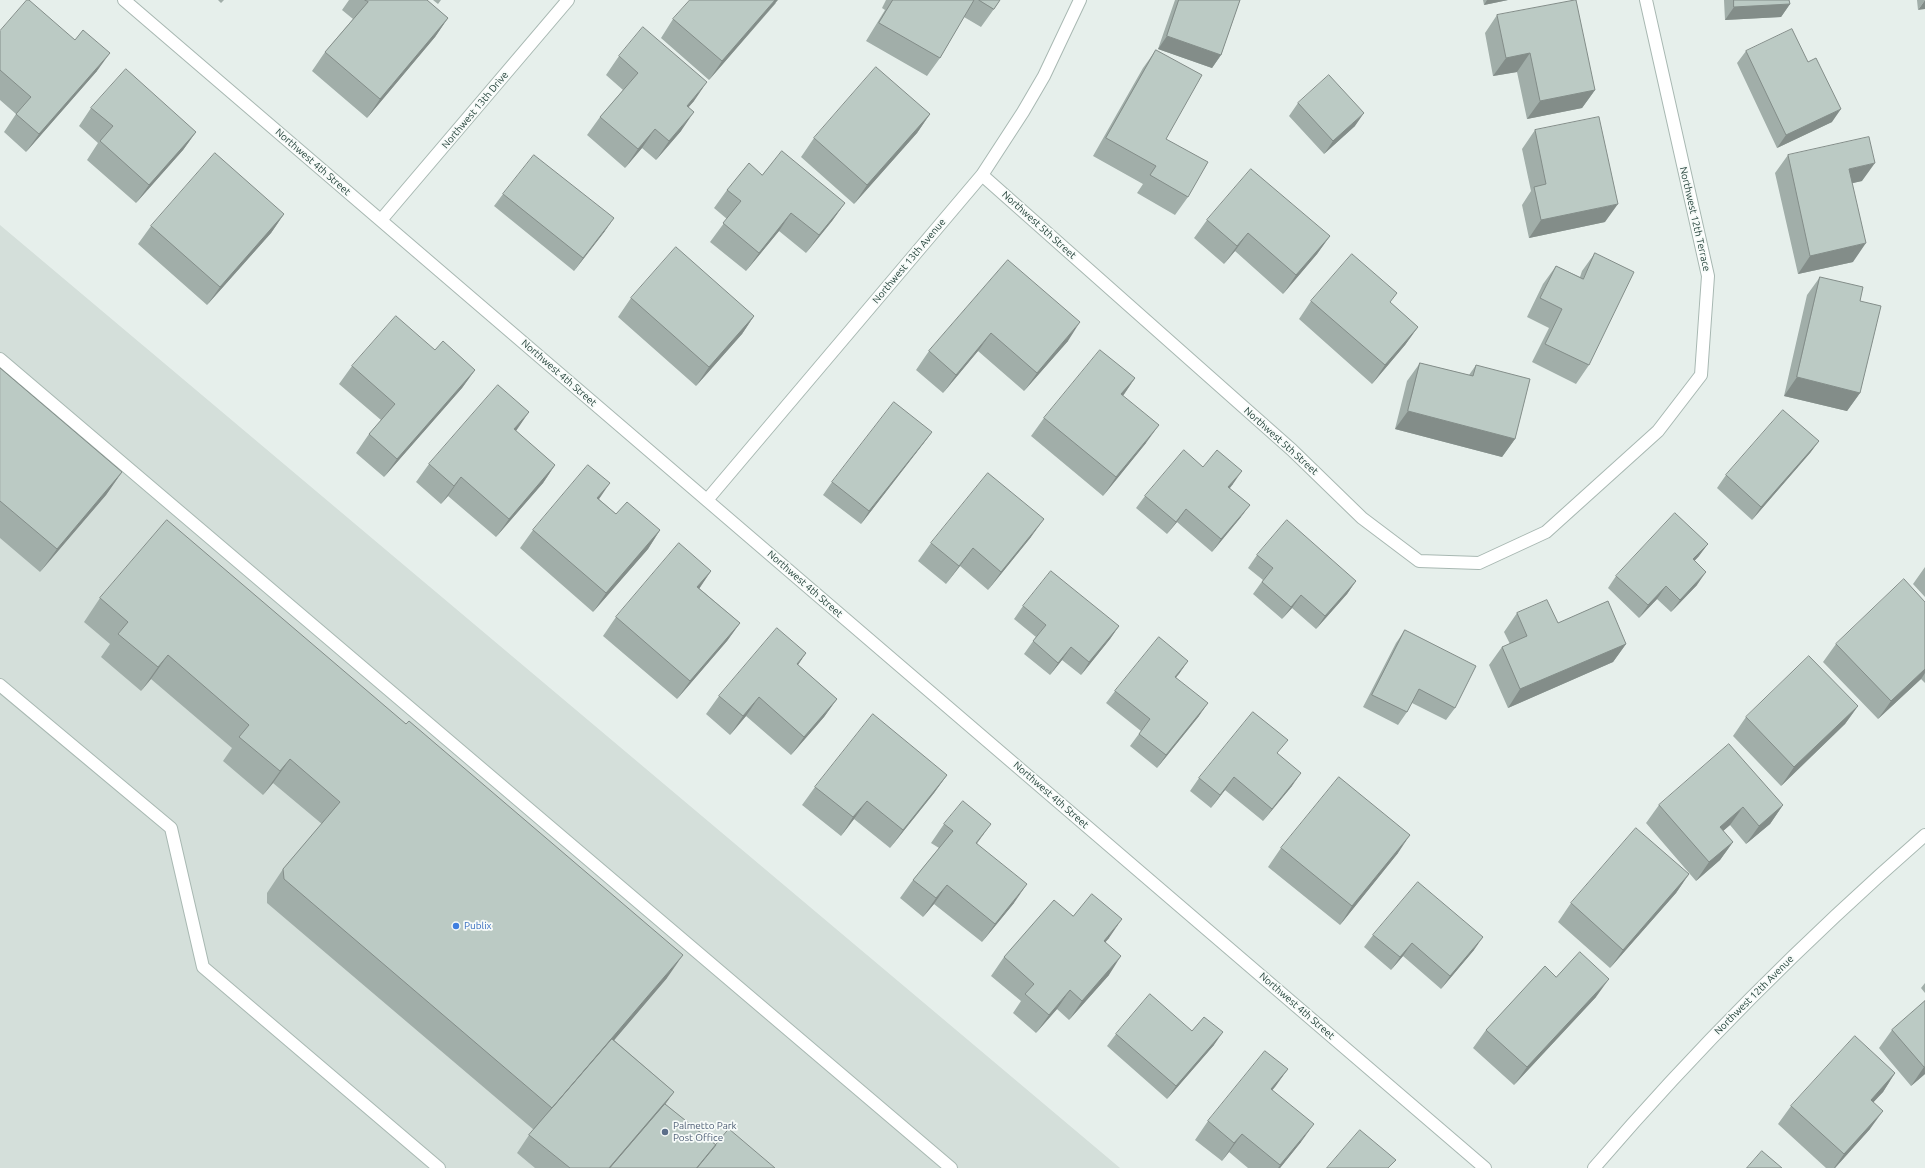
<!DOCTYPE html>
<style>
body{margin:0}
canvas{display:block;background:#e6efeb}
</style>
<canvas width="1925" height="1168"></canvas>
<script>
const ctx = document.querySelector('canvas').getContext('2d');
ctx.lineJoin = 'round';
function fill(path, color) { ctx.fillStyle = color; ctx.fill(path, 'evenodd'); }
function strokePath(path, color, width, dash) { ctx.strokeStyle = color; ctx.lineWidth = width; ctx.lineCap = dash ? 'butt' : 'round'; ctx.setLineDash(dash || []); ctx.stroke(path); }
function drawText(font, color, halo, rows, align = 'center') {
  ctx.font = font + ' Ubuntu,sans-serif'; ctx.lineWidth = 3.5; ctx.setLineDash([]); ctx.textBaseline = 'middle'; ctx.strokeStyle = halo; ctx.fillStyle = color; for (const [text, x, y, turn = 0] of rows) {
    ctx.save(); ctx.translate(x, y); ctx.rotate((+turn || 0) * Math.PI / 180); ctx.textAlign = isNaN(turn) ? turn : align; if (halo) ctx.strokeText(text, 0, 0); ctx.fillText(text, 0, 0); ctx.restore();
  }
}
fill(new Path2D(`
 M0,225L563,699L1120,1168H0Z`), '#d4dfda');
const service = new Path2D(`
 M0,359L951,1168
 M0,685L171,828L203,967L439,1168`);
const minor = new Path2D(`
 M124,0L1485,1168
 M982,175L1292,450L1362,518L1419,561L1479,563L1546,532L1658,431L1701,375L1708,276L1646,0
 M381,220L568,0
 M707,500L982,175L1023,112L1044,76L1080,0`);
const tertiary = new Path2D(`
 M1594,1168C1696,1049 1807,938 1925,835`);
strokePath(service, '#a8b8b2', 14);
strokePath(minor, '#a8b8b2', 14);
strokePath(tertiary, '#a8b8b2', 14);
strokePath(service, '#fff', 12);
strokePath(minor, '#fff', 12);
strokePath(tertiary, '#fff', 12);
fill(new Path2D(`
 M218,0H224L221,3Z
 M349,0H427L448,18L435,37L367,118L312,71L325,52L353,19L342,10Z
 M433,0H441L438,4Z
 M886,0H1000L994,9L981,27L964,17L940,58L927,76L866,41L885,10L882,8Z
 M1175,0H1240L1221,55L1212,68L1158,49Z
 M1483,0H1508L1484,5Z
 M1724,0H1789L1790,4L1781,17L1725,20Z
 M1917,0H1925L1918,10Z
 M776,3L709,80L661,38L673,19Z
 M1497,15L1595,90L1582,108L1527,119L1517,72L1493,76L1485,33Z
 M0,31L97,71L26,152L4,132L16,114L0,100Z
 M1156,50L1166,139L1188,197L1175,215L1137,193L1143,184L1093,156L1143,68Z
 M1746,51L1808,62L1832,122L1777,148L1737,63Z
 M619,56L694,101L688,107L681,131L656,160L642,148L625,168L587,135L600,117L623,90L606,75Z
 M1298,103L1355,126L1324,154L1289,116Z
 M91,108L196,132L183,150L136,203L87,160L98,143L79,126Z
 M930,114L917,133L854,204L801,157L814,138Z
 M1535,130L1605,222L1529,238L1522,205L1531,191L1522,149Z
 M1788,155L1862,181L1852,183L1853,262L1798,274L1775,173Z
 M762,175L845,203L832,221L806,253L779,231L746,271L710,242L727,219L714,208L727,190Z
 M503,194L605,231L574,271L494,206Z
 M284,214L271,233L207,305L138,244L151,226Z
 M1207,220L1330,236L1317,254L1283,294L1235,251L1224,264L1194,238Z
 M1595,253L1589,365L1576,384L1532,362L1549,328L1527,317L1543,284L1556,266L1580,277L1582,271Z
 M1008,260L1068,341L1024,391L978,351L943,393L916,370L929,351Z
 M1820,277L1860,301V393L1847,411L1784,396L1807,295Z
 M631,298L754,316L742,334L696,386L618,317Z
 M1311,301L1391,303L1418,327L1405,345L1372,384L1299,319Z
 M435,350L475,370L462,388L384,477L356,453L369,434L381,420L339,384L352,366Z
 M1420,363L1469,375L1476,365L1515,439L1502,457L1395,429L1407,381Z
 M0,368L122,472L106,495L40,572L0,538Z
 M1135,378L1123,396L1146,443L1103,496L1031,436L1044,418Z
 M516,431L555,465L543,483L496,537L448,496L441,504L416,482L429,464Z
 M932,432L923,444L861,524L823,495L832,482Z
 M1819,441L1810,453L1752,520L1717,488L1726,475Z
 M1203,467L1233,484L1230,488L1241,517L1212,552L1177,522L1167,534L1136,508L1145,496Z
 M599,499L616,514L660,530L648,549L593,612L520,548L533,530Z
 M1031,537L988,590L960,566L946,584L918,561L931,543Z
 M1257,555L1356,581L1347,594L1316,629L1292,608L1282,619L1253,594L1263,580L1248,568Z
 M1699,556L1694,561L1697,585L1671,612L1657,599L1639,618L1608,588L1616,576Z
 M1925,567V597L1913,584Z
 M711,571L699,588L740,623L727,641L677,699L603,636L616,617Z
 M100,598L667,978L614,1040L674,1092L665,1104L716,1145L775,1168H535L517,1153L529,1135L534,1130L267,903V893L283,869L322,824L273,783L263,795L223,761L232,748L151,679L141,691L101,657L110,644L84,622Z
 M1925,602V683L1921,679L1878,719L1823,662L1836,644Z
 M1023,606L1119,626L1110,639L1081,675L1062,660L1050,675L1024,654L1036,637L1014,619Z
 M1517,613L1558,623L1626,644L1613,662L1508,708L1489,665L1502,647L1510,644L1504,632Z
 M1405,630L1455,708L1446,720L1412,703L1407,712L1398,725L1363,707L1396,643Z
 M806,653L798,665L837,699L824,717L791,755L746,716L730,735L706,714L719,696Z
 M1188,661L1176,677L1199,716L1157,768L1130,746L1141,731L1106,703L1115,691Z
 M1858,706L1845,724L1781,786L1733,736L1746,717Z
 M1278,754L1292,786L1263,821L1225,790L1211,808L1190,791L1199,778Z
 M947,775L934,793L890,848L854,819L841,836L802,805L815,787Z
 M1659,805H1783L1770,824L1746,844L1730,825L1723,831L1733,842L1720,860L1696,881L1646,823Z
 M944,824L977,843L1014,903L982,942L934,904L923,917L900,898L913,880L939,848L931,843Z
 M1281,848L1398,853L1340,925L1268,867Z
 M1689,874L1676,893L1610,968L1558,922L1571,903Z
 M1073,916L1109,938L1105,942L1109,975L1069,1020L1057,1009L1036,1033L1013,1013L1021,1001L991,976L1004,957Z
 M1373,935L1474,950L1441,989L1403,956L1391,970L1364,947Z
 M1556,977L1596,997L1514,1085L1473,1048L1486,1030Z
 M1925,983V993L1921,988Z
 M1925,1001V1074L1911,1086L1879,1048L1892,1030Z
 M1192,1031L1214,1045L1167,1099L1107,1046L1116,1034Z
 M1288,1069L1272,1090L1301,1142L1280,1168H1248L1229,1152L1222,1161L1195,1140L1208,1121Z
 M1895,1073L1883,1092L1873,1102L1870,1129L1835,1168H1826L1778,1124L1791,1106Z`), '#a1aea9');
fill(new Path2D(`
 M775,0H778L709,80L722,61Z
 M1487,0H1508L1484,5Z
 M1925,0V9L1918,10Z
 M1790,4L1781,17L1725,20L1734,7Z
 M448,18L435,37L367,118L380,99Z
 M1167,36L1221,55L1212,68L1158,49Z
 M110,53L97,71L26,152L39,134Z
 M1530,53L1517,72L1493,76L1506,58Z
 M707,82L694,101L674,124L687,106Z
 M1595,90L1582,108L1527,119L1540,101Z
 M1841,109L1832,122L1777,148L1786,135Z
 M694,112L681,131L656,160L669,141Z
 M1364,113L1355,126L1324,154L1333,141Z
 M930,114L917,133L854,204L867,185Z
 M655,129L642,148L625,168L638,149Z
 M196,132L183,150L136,203L149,185Z
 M1875,163L1862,181L1836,187L1849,169Z
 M845,203L832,221L806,253L819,235Z
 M1618,204L1605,222L1529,238L1541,220Z
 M791,213L779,231L746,271L759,253Z
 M284,214L271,233L207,305L220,287Z
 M614,218L605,231L574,271L583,258Z
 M1248,233L1235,251L1224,264L1237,246Z
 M1330,236L1317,254L1283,294L1296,275Z
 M1866,243L1853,262L1798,274L1810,256Z
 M754,316L742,334L696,386L709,367Z
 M1080,322L1068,341L1024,391L1037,373Z
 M1418,327L1405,345L1372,384L1385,365Z
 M991,333L978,351L943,393L956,375Z
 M475,370L462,388L384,477L397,459Z
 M1797,377L1860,393L1847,411L1784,396Z
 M1135,378L1122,397L1121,394Z
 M1408,411L1515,439L1502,457L1395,429Z
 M529,412L516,431L514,429Z
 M1159,425L1146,443L1103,496L1116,477Z
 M932,432L923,444L861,524L869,511Z
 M1819,441L1810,453L1752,520L1761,507Z
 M555,465L543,483L496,537L509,519Z
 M1242,471L1233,484L1220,499L1228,487Z
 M122,472L106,495L40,572L57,549Z
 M461,477L448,496L441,504L454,486Z
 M610,483L597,502V498Z
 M1250,505L1241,517L1212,552L1221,539Z
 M1186,509L1177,522L1167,534L1176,522Z
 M1044,519L1031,537L988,590L1001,572Z
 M660,530L648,549L593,612L606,593Z
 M1708,544L1699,556L1684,572L1693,559Z
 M973,548L960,566L946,584L959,566Z
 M711,571L699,589L697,587Z
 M1706,572L1697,585L1671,612L1680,600Z
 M1356,581L1347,594L1316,629L1325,616Z
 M1666,586L1657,599L1639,618L1648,605Z
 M1301,595L1292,608L1282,619L1291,607Z
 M740,623L727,641L677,699L690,681Z
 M1119,626L1110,639L1081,675L1089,662Z
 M1626,644L1613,662L1508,708L1520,689Z
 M1071,647L1062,660L1050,675L1058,663Z
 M806,653L793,672L797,664Z
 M168,655L151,679L141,691L158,667Z
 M1188,661L1179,674L1166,689L1175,677Z
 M1925,669V673L1921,679L1878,719L1891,701Z
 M759,697L746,716L730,735L743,716Z
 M837,699L824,717L791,755L804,737Z
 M1208,703L1199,716L1157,768L1166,755Z
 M1858,706L1845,724L1781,786L1794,767Z
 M290,759L273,783L263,795L280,771Z
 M1301,773L1292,786L1263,821L1272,809Z
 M947,775L934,793L890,848L903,830Z
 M1234,777L1225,790L1211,808L1220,795Z
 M867,801L854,819L841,836L853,817Z
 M1783,805L1770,824L1746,844L1759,826Z
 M1743,807L1730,825L1707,845L1720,827Z
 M991,824L978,842L963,861L976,843Z
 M1410,835L1398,853L1340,925L1352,906Z
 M1733,842L1720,860L1696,881L1709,862Z
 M1689,874L1676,893L1610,968L1623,950Z
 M1027,884L1014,903L982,942L995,924Z
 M947,885L934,904L923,917L936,898Z
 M1122,919L1109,938L1091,959L1104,941Z
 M1483,937L1474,950L1441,989L1450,976Z
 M1412,943L1403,956L1391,970L1400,957Z
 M683,955L667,978L536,1132L552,1108Z
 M1121,956L1109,975L1069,1020L1082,1001Z
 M1609,979L1596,997L1514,1085L1527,1067Z
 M1070,990L1057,1009L1036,1033L1049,1015Z
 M1223,1032L1214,1045L1167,1099L1176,1086Z
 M1924,1067H1925V1074L1911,1086Z
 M1288,1069L1275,1087L1258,1107L1271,1089Z
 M1895,1073L1883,1092L1858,1119L1871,1100Z
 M674,1092L661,1110L611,1168H609Z
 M1883,1111L1870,1129L1835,1168H1834L1844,1154Z
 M1314,1124L1301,1142L1280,1168H1278Z
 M1242,1134L1229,1152L1222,1161L1234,1143Z`), '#838d89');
const building = new Path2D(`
 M27,0H29L75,40L83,30L110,53L39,134L16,114L31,97L0,70V31Z
 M365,0H427L448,18L380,99L325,52L368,2Z
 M690,0H775L722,61L673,19Z
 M893,0H974L940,58L879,23Z
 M979,0H1000L994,9Z
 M1179,0H1240L1221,55L1167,36Z
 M1575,0H1576L1595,90L1540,101L1530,53L1506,58L1497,15Z
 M1734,0H1789L1790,4L1734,7Z
 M643,27L707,82L687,106L694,112L669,141L655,129L638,149L600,117L638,73L619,56Z
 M1792,29L1808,62L1816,58L1841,109L1786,135L1746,51Z
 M1156,50L1202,75L1166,139L1208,162L1188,197L1150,175L1156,166L1106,138Z
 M876,67L930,114L867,185L814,138Z
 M126,69L196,132L149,185L100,141L113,126L91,108Z
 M1329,75L1364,113L1333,141L1298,103Z
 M1599,117L1618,204L1541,220L1534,187L1546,184L1535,130Z
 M1869,137L1875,163L1849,169L1866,243L1810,256L1788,155Z
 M782,151L845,203L819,235L791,213L759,253L723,223L741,201L727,190L749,163L762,175Z
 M215,153L284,214L220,287L151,226Z
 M534,155L614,218L583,258L503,194Z
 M1251,169L1330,236L1296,275L1248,233L1237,246L1207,220Z
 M676,247L754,316L709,367L631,298Z
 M1595,253L1634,272L1589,365L1545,344L1562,309L1540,298L1556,266L1583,279Z
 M1352,254L1397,293L1390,302L1418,327L1385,365L1311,301Z
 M1008,260L1080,322L1037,373L991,333L956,375L929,351Z
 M1820,277L1863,287L1860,301L1881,306L1860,393L1797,377Z
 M396,316L435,350L443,341L475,370L397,459L369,434L395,404L352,366Z
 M1100,350L1135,378L1121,394L1159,425L1116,477L1044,418Z
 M1420,363L1473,376L1476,365L1530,379L1515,439L1408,411Z
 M0,368L122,472L57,549L0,501Z
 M498,385L529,412L514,429L555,465L509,519L461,477L454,486L429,464Z
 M894,402L932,432L869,511L832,482Z
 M1783,410L1819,441L1761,507L1726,475Z
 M1184,450L1203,467L1217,450L1242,471L1228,487L1250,505L1221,539L1186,509L1176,522L1145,496Z
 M588,465L610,483L597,498L616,514L627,502L660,530L606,593L533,530Z
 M988,473L1044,519L1001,572L973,548L959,566L931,543Z
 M1675,513L1708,544L1693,559L1706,572L1680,600L1666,586L1648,605L1616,576Z
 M167,520L406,724L409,721L683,955L552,1108L284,879L283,869L340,802L290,759L280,771L239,737L249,725L168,655L158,667L118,634L128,622L100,598Z
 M1287,520L1356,581L1325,616L1301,595L1291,607L1262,582L1273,568L1257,555Z
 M679,543L711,571L697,587L740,623L690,681L616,617Z
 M1051,571L1119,626L1089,662L1071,647L1058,663L1033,641L1046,625L1023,606Z
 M1904,579L1925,602V669L1891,701L1836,644Z
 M1547,600L1558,623L1608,601L1626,644L1520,689L1502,647L1527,636L1517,613Z
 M777,628L806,653L797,664L837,699L804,737L759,697L743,716L719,696Z
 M1405,630L1476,666L1455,708L1419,689L1407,712L1372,695Z
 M1159,637L1188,661L1175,677L1208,703L1166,755L1139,734L1150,719L1115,691Z
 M1809,656L1858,706L1794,767L1746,717Z
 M1253,712L1288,740L1277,753L1301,773L1272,809L1234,777L1220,795L1199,778Z
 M873,714L947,775L903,830L867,801L853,817L815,787Z
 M1729,744L1783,805L1759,826L1743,807L1720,827L1733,842L1709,862L1659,805Z
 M1339,777L1410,835L1352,906L1281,848Z
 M963,801L991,824L976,843L1027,884L995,924L947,885L936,898L913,880L953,831L944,824Z
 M1636,828L1689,874L1623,950L1571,903Z
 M1418,882L1483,937L1450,976L1412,943L1400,957L1373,935Z
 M1092,894L1122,919L1104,941L1121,956L1082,1001L1070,990L1049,1015L1025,994L1034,984L1004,957L1054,900L1073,916Z
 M1580,952L1609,979L1527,1067L1486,1030L1545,966L1556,977Z
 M1150,994L1192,1031L1204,1017L1223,1032L1176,1086L1116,1034Z
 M1925,1001V1067H1924L1892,1030Z
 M1855,1036L1895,1073L1871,1100L1883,1111L1844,1154L1791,1106Z
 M612,1039L674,1092L609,1168H570L529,1135Z
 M1265,1051L1288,1069L1271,1089L1314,1124L1280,1165L1242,1134L1234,1143L1208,1121Z
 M665,1104L716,1145L697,1168H610Z
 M729,1129L775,1168H697Z
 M1360,1130L1396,1160L1388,1168H1327Z
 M1762,1151L1782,1168H1747Z`);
fill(building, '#bbcac4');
strokePath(building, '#838d89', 1);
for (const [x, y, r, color] of [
 [456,926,4,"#3f7fe0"],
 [665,1132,4,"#5c6f8a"]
]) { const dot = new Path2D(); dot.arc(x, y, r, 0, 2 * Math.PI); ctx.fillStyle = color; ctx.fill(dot); strokePath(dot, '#f7fbf9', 1.5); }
drawText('10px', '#24423a', '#f7fbf9', [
 ["Northwest 13th Drive",475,110,-50],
 ["Northwest 4th Street",313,162,41],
 ["Northwest 12th Terrace",1695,219,77],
 ["Northwest 5th Street",1039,225,42],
 ["Northwest 13th Avenue",909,261,-50],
 ["Northwest 4th Street",559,373,41],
 ["Northwest 5th Street",1281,441,42],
 ["Northwest 4th Street",805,584,41],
 ["Northwest 4th Street",1051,795,41],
 ["Northwest 12th Avenue",1754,995,-45],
 ["Northwest 4th Street",1297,1006,41]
]);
drawText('10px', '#366cbe', '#f7fbf9', [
 ["Publix",464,926]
], 'left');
drawText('10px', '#4e5e75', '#f7fbf9', [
 ["Palmetto Park",673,1126],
 ["Post Office",673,1138]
], 'left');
</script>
